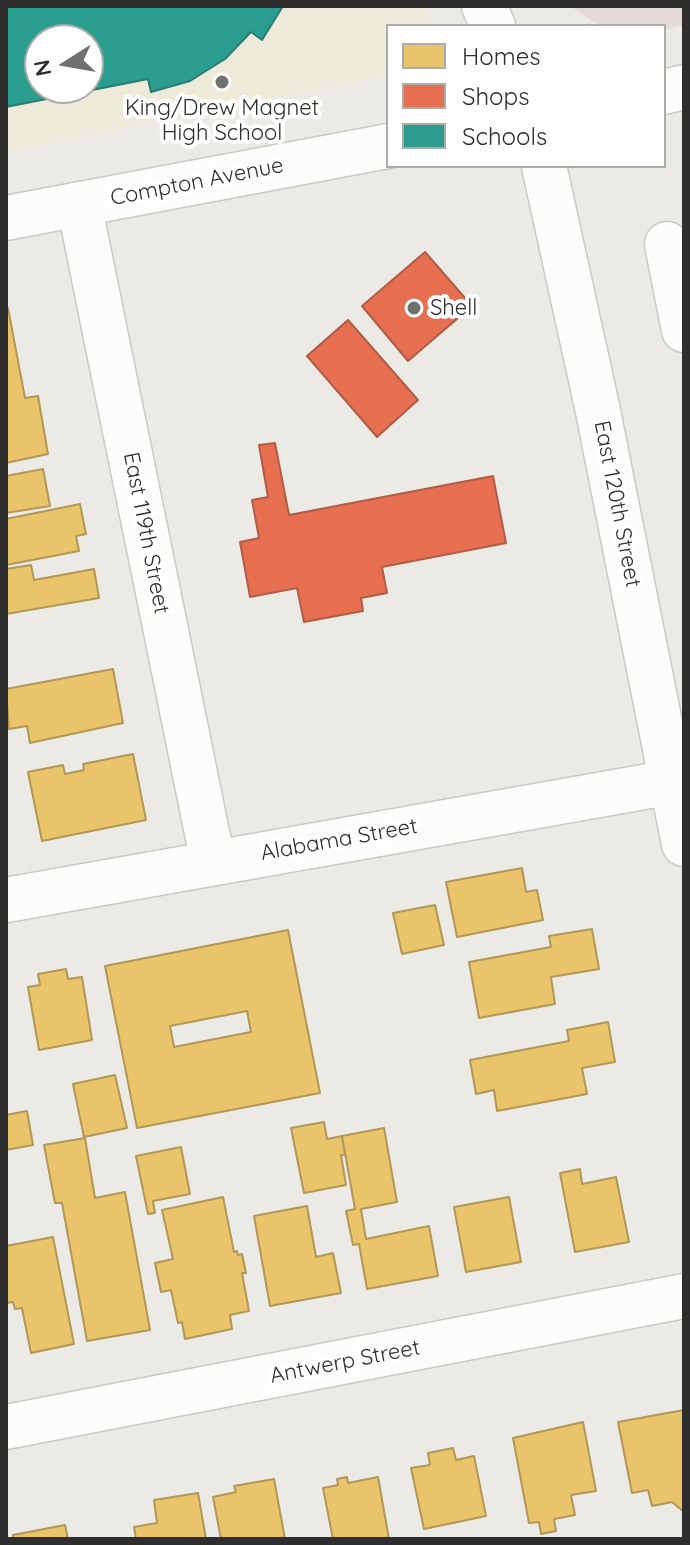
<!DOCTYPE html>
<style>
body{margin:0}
#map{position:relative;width:690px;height:1545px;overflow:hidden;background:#eceae4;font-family:Quicksand,sans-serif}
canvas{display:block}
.frame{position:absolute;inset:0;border:8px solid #2e2e2e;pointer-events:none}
.legend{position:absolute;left:386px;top:24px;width:280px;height:144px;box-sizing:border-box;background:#fff;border:2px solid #ababab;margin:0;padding:10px 14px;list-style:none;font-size:24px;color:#2e2e2e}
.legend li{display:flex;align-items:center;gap:16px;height:40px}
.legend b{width:40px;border:2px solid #ababab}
.north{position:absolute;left:24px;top:24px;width:80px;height:80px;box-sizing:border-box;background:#fff;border:2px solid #ababab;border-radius:50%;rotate:259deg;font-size:22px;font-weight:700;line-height:32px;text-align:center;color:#2e2e2e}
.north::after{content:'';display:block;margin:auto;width:28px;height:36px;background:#70706e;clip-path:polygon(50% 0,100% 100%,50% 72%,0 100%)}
</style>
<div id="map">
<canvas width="690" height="1545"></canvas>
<div class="frame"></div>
<ul class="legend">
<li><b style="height:22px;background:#e9c46a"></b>Homes</li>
<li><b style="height:22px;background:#e76f51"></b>Shops</li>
<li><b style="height:22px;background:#2a9d8f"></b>Schools</li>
</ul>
<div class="north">N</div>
</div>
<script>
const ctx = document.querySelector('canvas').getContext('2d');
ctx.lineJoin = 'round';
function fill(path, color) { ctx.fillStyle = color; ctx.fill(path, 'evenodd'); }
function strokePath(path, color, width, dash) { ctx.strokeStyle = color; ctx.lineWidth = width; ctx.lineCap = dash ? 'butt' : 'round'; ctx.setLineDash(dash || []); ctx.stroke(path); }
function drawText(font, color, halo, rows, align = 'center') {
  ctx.font = font + ' Quicksand,sans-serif'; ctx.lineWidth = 8; ctx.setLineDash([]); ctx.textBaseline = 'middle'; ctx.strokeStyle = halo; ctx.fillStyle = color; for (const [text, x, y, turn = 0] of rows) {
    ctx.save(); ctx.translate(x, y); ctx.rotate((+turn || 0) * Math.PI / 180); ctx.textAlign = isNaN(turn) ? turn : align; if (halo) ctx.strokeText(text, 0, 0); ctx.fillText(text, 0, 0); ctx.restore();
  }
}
fill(new Path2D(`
 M6,6H424L432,26H388V75L6,152ZM40,40H88V88H40Z`), '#eeeada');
fill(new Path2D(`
 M570,6H684V25L664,30V26H600Z`), '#e5dad6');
const homes = new Path2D(`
 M8,308L25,398L38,396L48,454L6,463V309Z
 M43,469L50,506L6,513V476Z
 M80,504L86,534L76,536L79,551L6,565V519Z
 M31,565L34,580L94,569L99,598L6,614V569Z
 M113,669L123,723L30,743L27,726L9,729L6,689Z
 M133,754L146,820L42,841L28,772L63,765L65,774L84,770L83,764Z
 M522,868L526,892L537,890L543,920L457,937L446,882Z
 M435,905L444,945L402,954L393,913Z
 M592,929L599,969L551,977L555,1004L479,1018L469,962L551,947L549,936Z
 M288,930L320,1093L137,1128L105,966ZM247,1011L251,1032L174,1047L170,1026Z
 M66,969L68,979L82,977L92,1040L39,1050L28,987L40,985L38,974Z
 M608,1022L615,1062L582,1068L587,1094L497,1111L494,1090L476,1094L470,1060L569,1041L567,1030Z
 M115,1075L127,1128L84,1137L73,1084Z
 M27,1111L33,1145L6,1150V1115Z
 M324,1122L327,1139L342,1136L345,1155H341L346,1185L304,1193L291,1128Z
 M384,1128L397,1202L361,1209L366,1239L429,1226L438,1276L367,1289L359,1244L353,1245L346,1211L355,1209L342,1136Z
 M85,1138L95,1198L125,1192L150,1330L87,1341L62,1203H55L44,1145Z
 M181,1147L190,1194L153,1201L155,1213L148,1214L136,1156Z
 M580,1169L582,1184L616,1177L629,1242L575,1252L560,1173Z
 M223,1197L234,1252L237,1251L238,1255L242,1254L246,1273H242L249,1311L230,1315L232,1329L185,1339L182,1322L178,1323L171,1290L161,1292L155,1263L173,1259L162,1210Z
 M509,1197L521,1262L466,1272L454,1207Z
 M307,1206L316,1257L333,1253L341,1293L270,1306L254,1216Z
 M53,1237L74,1344L31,1353L22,1308L15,1309L13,1302L6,1303V1246Z
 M684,1410V1512L672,1502L652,1506L648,1490L632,1493L618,1422Z
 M583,1422L596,1491L571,1495L575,1515L554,1519L556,1531L541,1534L539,1522L529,1523L513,1438Z
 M453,1448L456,1460L474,1456L486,1516L424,1529L411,1468L430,1465L428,1453Z
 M347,1477L348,1483L378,1477L389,1539H333L323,1488L338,1485L337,1479Z
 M274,1479L285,1539H221L213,1497L236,1492L234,1486Z
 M198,1493L206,1539H136L134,1527L157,1523L154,1500Z
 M65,1525L68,1539H13V1535Z`);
fill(homes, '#e9c46a');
strokePath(homes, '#b19758', 2);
const shops = new Path2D(`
 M425,252L472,306L408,361L362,306Z
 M348,320L418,400L377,437L307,356Z
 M275,443L289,515L493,476L506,543L382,567L387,593L361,598L363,611L304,622L297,588L250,597L240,542L259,538L252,500L268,497L259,445Z`);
fill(shops, '#e76f51');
strokePath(shops, '#b05c46', 2);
const schools = new Path2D(`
 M6,6H283L262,40L251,32L225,59L190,81L151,92L148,79L6,107ZM40,40H88V88H40Z`);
fill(schools, '#2a9d8f');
strokePath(schools, '#2b7c72', 2);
const minor = new Path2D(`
 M79,204L213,862
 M667,244L684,330
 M6,900L672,782
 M6,1427L684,1296`);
const tertiary = new Path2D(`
 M484,6L493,26
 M544,166L598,411L684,844`);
const secondary = new Path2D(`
 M664,92L684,87
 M6,218L388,146`);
strokePath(minor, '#c9c9c9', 47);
strokePath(tertiary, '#c9c9c9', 47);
strokePath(secondary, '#c9c9c9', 47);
strokePath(minor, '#fcfcfb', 44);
strokePath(tertiary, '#fcfcfb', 44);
strokePath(secondary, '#fcfcfb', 44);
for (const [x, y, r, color] of [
 [222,82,8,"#70706e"],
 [414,308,8,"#70706e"]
]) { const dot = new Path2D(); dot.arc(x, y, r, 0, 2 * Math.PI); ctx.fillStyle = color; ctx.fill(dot); strokePath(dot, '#fff', 3); }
drawText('22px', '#2e2e2e', '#fff', [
 ["King/Drew Magnet",222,108],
 ["High School",222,133],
 ["Shell",430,308,"left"]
]);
drawText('22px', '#2e2e2e', '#fff', [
 ["Compton Avenue",197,182,-11],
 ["East 120th Street",617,504,79],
 ["East 119th Street",146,533,79],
 ["Alabama Street",339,840,-10],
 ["Antwerp Street",345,1362,-11]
]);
</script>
